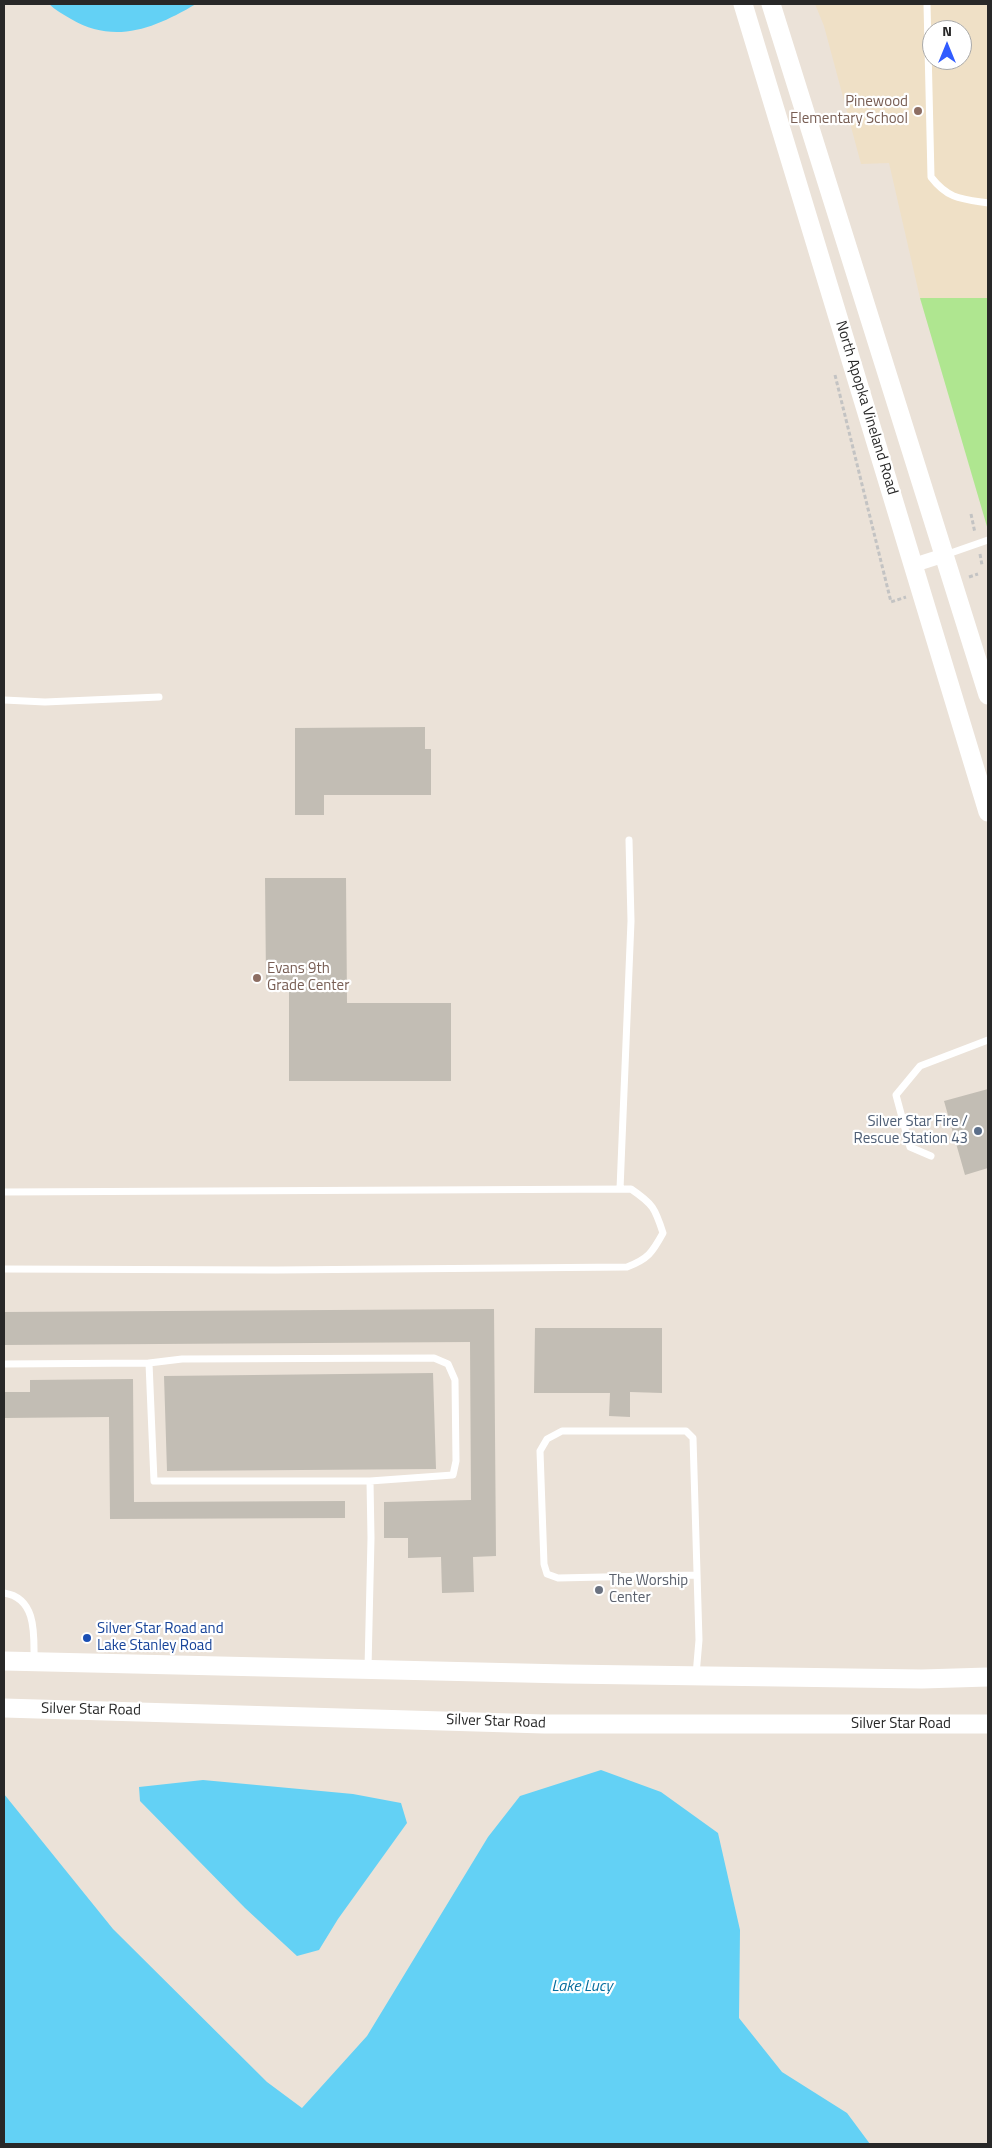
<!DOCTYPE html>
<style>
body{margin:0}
#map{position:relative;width:992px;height:2148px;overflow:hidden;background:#ebe2d8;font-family:"Titillium Web",sans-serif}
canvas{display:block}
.frame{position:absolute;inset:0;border:5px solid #282828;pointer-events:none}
.north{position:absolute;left:922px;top:20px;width:50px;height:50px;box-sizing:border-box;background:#fff;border:1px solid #a9a9a9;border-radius:50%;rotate:0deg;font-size:14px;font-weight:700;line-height:20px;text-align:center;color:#282828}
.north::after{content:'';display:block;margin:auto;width:18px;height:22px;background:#315cff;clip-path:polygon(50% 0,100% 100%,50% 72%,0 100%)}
</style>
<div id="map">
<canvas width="992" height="2148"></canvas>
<div class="frame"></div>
<div class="north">N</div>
</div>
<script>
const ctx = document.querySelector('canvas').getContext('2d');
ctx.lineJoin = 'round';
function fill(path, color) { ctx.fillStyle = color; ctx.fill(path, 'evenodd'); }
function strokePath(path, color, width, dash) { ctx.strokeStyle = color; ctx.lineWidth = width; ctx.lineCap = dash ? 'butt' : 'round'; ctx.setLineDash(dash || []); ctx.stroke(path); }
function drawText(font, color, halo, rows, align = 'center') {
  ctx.font = font + ' "Titillium Web",sans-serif'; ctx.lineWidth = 4.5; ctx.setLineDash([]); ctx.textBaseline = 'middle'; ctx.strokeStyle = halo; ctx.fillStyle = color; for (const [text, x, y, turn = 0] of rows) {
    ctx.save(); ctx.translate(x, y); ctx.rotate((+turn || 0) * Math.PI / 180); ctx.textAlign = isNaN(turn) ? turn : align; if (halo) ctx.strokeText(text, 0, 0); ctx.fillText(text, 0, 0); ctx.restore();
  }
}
fill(new Path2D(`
 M815,4H988V298H920L889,163L861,164L824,26ZM932,30H962V60H932Z`), '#efe0c6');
fill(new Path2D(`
 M920,298H988V530Z`), '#afe690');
fill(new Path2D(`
 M49,4H196C155,28 115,45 71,19C63,14 55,10 49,4Z
 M601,1770L661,1792L718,1833L740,1930L739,2018L782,2072L847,2113L870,2144H4V1794L113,1929L267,2082L302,2108L367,2036L488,1837L520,1796Z
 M203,1780L353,1794L401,1803L407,1823L338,1919L319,1950L297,1956L245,1908L140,1801L139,1787Z`), '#63d1f5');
fill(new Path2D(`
 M425,727V749H431V795H324V815H295V728Z
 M265,878H346L347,1003H451V1081H289V980H266Z
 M988,1089V1168L965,1175L944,1101Z
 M494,1309L496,1556L473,1557L474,1592L442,1593L441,1557L408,1558V1538H384V1502L471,1500L470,1342L4,1345V1312Z
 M535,1328H662V1393L630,1392V1417L609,1416L610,1393H534Z
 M433,1373L436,1469L167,1471L164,1376Z
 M133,1379L134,1502L345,1501V1518L110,1519L109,1417L4,1418V1392H30V1380Z`), '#c2bdb4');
strokePath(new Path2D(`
 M835,375L891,602L906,597
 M971,514L975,533
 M980,554L982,565
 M969,577L978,574`), '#c3c3c3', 3, [4, 2.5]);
strokePath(new Path2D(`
 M927,4L931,177C948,199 961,199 988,203
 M945,555L988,540
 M4,700L45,702L159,697
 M931,1156L910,1147L896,1095L920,1066L988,1040
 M620,1189L631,921L629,840
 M4,1192L631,1189C653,1204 655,1208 663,1233C652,1253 648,1259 627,1267L276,1270L4,1269
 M149,1363L182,1359L434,1358L448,1364L455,1380L456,1461L453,1475L370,1481
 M4,1364L149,1363L154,1481H370L371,1538L368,1668
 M695,1575L558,1578L547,1574L544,1564L540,1451L547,1439L562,1431H686L693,1438L699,1640L696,1675
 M4,1593C37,1598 34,1635 34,1660`), '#fff', 7);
strokePath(new Path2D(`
 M914,565L945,555`), '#fff', 14);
strokePath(new Path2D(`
 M743,4L988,812
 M771,4L988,695
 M4,1661L566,1674L922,1679L988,1677
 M4,1708L544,1724H988`), '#fff', 19);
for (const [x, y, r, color] of [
 [918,111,5,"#8d6e63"],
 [257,978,5,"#8d6e63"],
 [978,1131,5,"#5c6f8a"],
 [599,1590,5,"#6b7280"],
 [87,1638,5,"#1a4fb4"]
]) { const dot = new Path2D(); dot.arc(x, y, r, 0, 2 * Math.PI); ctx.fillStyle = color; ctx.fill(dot); strokePath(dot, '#fff', 2); }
drawText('15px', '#785e54', '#fff', [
 ["Pinewood",908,102],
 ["Elementary School",908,119],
 ["Evans 9th",267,969,"left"],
 ["Grade Center",267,986,"left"]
], 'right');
drawText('15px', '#282828', '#fff', [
 ["North Apopka Vineland Road",866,408,73],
 ["Silver Star Road",91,1710,1],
 ["Silver Star Road",496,1722,2],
 ["Silver Star Road",901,1724]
]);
drawText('15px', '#4e5e75', '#fff', [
 ["Silver Star Fire /",968,1122],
 ["Rescue Station 43",968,1139]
], 'right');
drawText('15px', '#5b616d', '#fff', [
 ["The Worship",609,1581],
 ["Center",609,1598]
], 'left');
drawText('15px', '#164399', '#fff', [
 ["Silver Star Road and",97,1629],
 ["Lake Stanley Road",97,1646]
], 'left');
drawText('italic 16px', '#066d9d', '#fff', [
 ["Lake Lucy",582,1987]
]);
</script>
